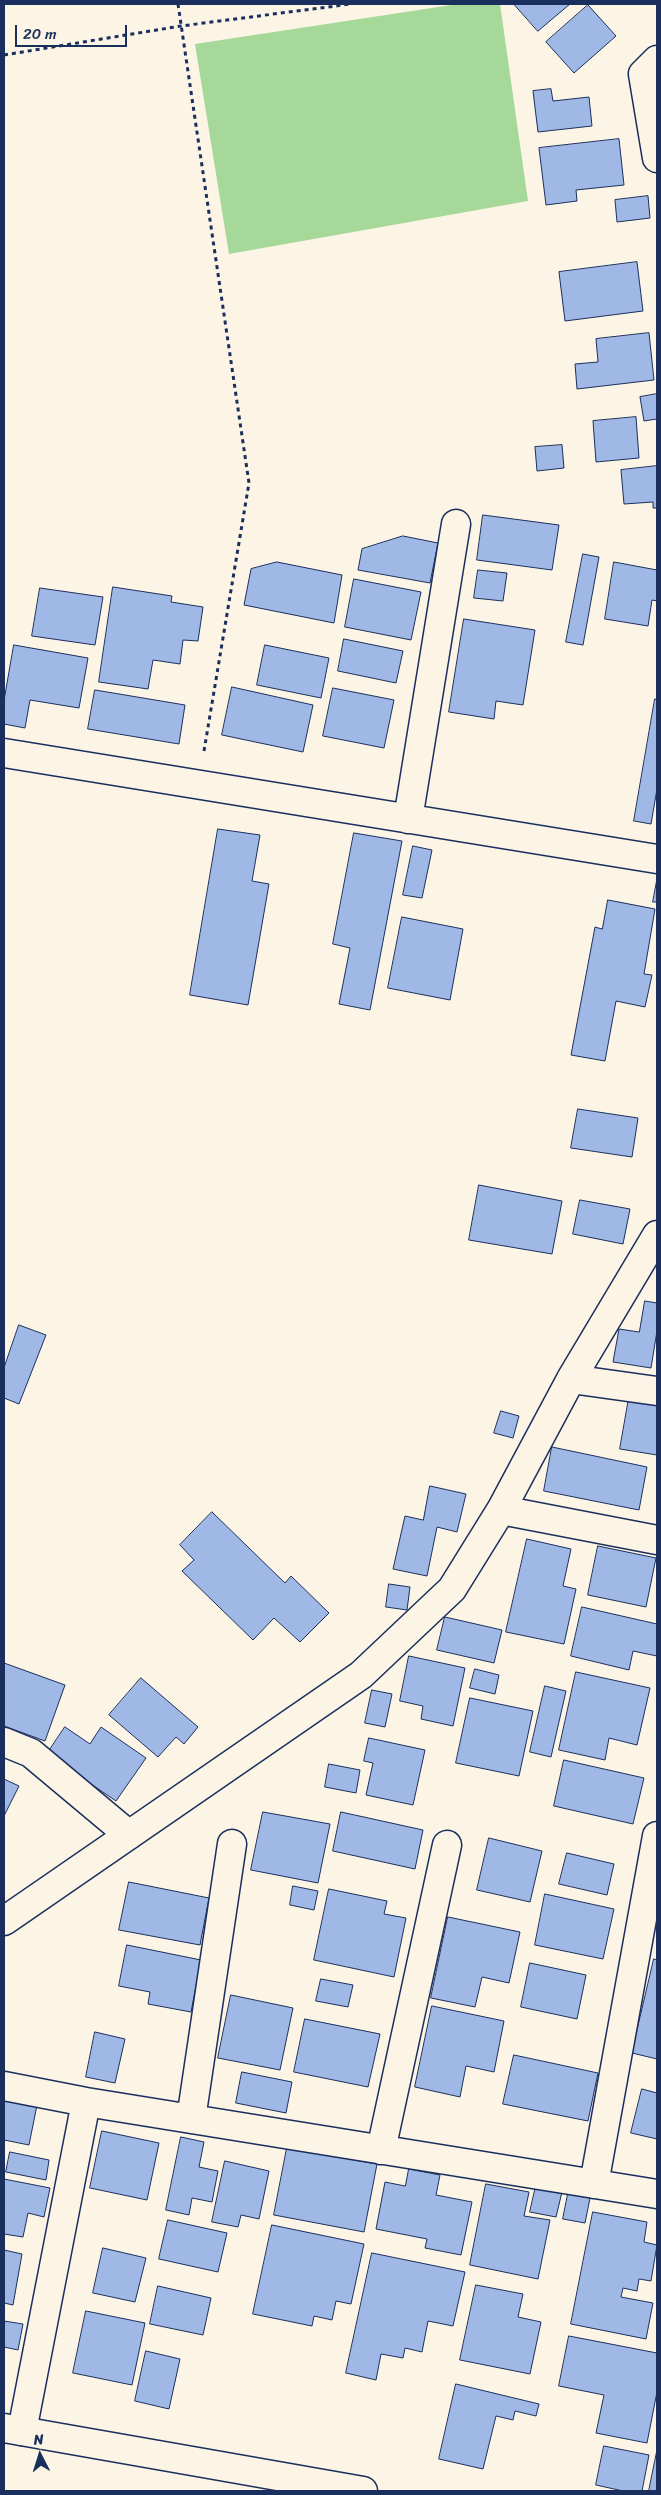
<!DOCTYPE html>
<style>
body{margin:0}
#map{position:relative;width:661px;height:2495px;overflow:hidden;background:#fcf5e5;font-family:Sriracha,sans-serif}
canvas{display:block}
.frame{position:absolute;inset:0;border:5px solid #1b2f5e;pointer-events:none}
.north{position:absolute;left:15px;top:2430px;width:50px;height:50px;-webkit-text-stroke:4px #fcf5e5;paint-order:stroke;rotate:355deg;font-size:14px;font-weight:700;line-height:20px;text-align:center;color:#1b2f5e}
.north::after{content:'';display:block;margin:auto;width:18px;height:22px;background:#1b2f5e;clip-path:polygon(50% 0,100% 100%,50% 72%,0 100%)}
.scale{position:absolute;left:15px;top:25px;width:112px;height:22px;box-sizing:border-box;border:2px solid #1b2f5e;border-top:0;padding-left:6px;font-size:15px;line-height:18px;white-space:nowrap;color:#1b2f5e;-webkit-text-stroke:4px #fcf5e5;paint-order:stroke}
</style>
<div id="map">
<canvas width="661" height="2495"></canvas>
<div class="frame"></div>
<div class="north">N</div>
<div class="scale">20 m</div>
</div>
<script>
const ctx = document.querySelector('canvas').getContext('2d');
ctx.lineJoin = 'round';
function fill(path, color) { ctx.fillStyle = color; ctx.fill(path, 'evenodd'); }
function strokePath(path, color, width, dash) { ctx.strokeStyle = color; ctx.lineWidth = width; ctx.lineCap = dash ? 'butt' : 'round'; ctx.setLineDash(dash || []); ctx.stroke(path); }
fill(new Path2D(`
 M458,4H500L528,201L229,254L195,44Z`), '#a6d899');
const building = new Path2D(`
 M514,4H570L538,31Z
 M588,5L616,36L574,73L546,42Z
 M551,89L553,101L589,97L592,126L538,132L533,91Z
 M619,139L624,185L576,190L577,201L546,205L539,148Z
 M648,196L650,218L617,222L615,200Z
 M637,262L643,311L565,321L559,272Z
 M649,333L654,380L577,389L575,364L598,362L596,339Z
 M657,394V419L644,421L640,397Z
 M636,417L639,458L596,462L593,421Z
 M562,445L564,468L537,471L535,447Z
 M657,466V508H653V502L624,504L621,470Z
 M483,515L559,525L552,570L477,560Z
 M403,536L438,543L430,583L358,570L362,549Z
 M583,554L599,557L583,645L566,642Z
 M277,562L342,575L334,623L244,605L251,569Z
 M614,562L657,570V601L652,600L648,626L605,619Z
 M478,570L507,573L503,601L474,598Z
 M354,579L421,592L411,640L345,627Z
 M113,587L172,596L171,602L203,607L198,641L183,640L180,664L153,660L148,689L99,682Z
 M40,588L103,597L95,645L32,636Z
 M464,619L535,630L523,705L496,701L494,719L449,712Z
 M344,639L403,651L396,683L338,671Z
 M14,645L88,658L79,708L30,700L25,728L4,724V701Z
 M265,645L329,658L321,698L257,685Z
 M232,687L313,705L303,752L222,735Z
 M333,688L394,700L384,748L323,736Z
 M95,690L185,705L179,744L88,729Z
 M655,699H657V789L651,824L634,821Z
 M218,829L260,835L252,881L269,884L248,1005L190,995Z
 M354,833L402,841L370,1010L339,1004L350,948L333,944Z
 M413,846L432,850L422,898L403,895Z
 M657,879V902H653Z
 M608,900L655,909L644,974L652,975L645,1007L616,1001L605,1061L571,1055L595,927L602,929Z
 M402,917L463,929L450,1000L388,988Z
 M578,1109L638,1118L632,1157L571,1148Z
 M479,1185L562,1201L552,1254L469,1240Z
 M580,1200L630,1209L623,1244L573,1234Z
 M645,1301L657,1303V1331L651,1368L613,1362L619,1329L639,1332Z
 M19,1325L46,1335L19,1404L4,1398V1368Z
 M629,1398L657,1404V1455L620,1449Z
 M501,1411L519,1416L513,1438L494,1433Z
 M552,1447L647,1467L639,1510L544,1491Z
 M430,1486L466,1494L457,1532L437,1527L427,1576L393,1569L405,1516L423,1520Z
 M212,1512L285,1583L291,1576L329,1613L300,1642L274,1618L253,1640L182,1571L194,1560L180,1545Z
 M527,1539L571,1549L563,1586L576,1589L564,1644L506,1632Z
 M598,1546L656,1558L646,1607L588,1595Z
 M389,1584L410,1587L407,1610L386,1607Z
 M582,1607L657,1624V1656L633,1651L629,1670L571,1656Z
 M445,1617L502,1630L494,1663L437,1650Z
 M409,1656L465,1668L453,1726L421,1719L423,1706L400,1701Z
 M4,1663L65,1685L45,1741L4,1726Z
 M475,1669L499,1675L495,1694L470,1688Z
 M576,1672L650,1688L637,1745L609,1738L605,1760L559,1750Z
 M141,1678L198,1727L184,1744L176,1737L158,1757L109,1715Z
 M545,1686L566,1691L551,1757L530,1752Z
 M372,1690L392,1694L385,1727L365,1723Z
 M470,1698L533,1711L519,1776L456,1763Z
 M65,1727L90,1744L101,1727L146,1758L116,1801L47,1754Z
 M369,1738L425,1750L413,1805L366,1795L373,1763L364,1761Z
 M564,1760L644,1778L633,1824L554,1806Z
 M329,1764L360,1770L356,1793L325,1787Z
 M4,1779L19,1786L4,1816Z
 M263,1812L330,1824L318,1883L251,1870Z
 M341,1812L423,1830L415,1869L333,1851Z
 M489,1838L542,1851L530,1902L477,1890Z
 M567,1853L614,1864L607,1895L559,1884Z
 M129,1882L209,1898L200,1945L119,1930Z
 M293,1886L318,1891L314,1910L290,1905Z
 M329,1889L387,1901L384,1914L406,1918L394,1977L314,1960Z
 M545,1894L614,1909L603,1959L535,1945Z
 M448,1917L520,1932L509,1983L482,1977L475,2007L431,1998Z
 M127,1945L201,1960L191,2012L148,2004L150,1992L119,1986Z
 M654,1959L657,1960V2059L632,2053Z
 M530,1963L586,1975L577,2019L521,2007Z
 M321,1979L353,1985L348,2007L316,2001Z
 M231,1995L293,2008L280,2070L218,2058Z
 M432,2006L504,2021L494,2072L466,2066L460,2097L415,2087Z
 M305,2019L380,2034L368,2087L294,2072Z
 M95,2032L125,2039L115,2083L86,2077Z
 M514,2055L598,2073L588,2121L503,2104Z
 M242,2072L292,2082L286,2113L236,2103Z
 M642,2089L657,2093V2139L631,2133Z
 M4,2099L37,2105L29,2145L4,2140Z
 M102,2131L159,2143L147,2200L90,2188Z
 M181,2137L204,2142L199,2167L218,2171L212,2202L192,2198L189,2215L166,2210Z
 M287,2148L377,2164L364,2232L274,2215Z
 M10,2152L49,2160L46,2180L6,2172Z
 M225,2161L269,2171L259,2219L241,2215L238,2227L212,2222Z
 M409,2169L440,2175L436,2195L472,2202L461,2255L425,2248L427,2239L376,2229L385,2182L405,2186Z
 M4,2179L50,2188L44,2217L28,2213L23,2237L4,2234Z
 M486,2184L529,2192L524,2216L550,2220L538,2279L470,2265Z
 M536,2186L562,2192L556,2217L530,2212Z
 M568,2194L590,2198L585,2223L563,2219Z
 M593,2212L647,2222L644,2242L657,2245L651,2281L639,2279L637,2291L623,2288L621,2297L653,2303L646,2339L571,2324Z
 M168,2220L227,2233L218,2272L159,2259Z
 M272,2225L364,2244L351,2304L336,2301L332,2320L314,2316L312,2326L253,2314Z
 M103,2248L146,2258L135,2302L93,2293Z
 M4,2250L22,2254L13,2305L4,2303Z
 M372,2253L465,2272L453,2326L428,2321L422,2352L405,2348L403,2358L381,2354L376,2380L346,2373Z
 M476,2285L523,2294L518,2317L541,2322L530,2374L460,2360Z
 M158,2286L211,2298L203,2335L150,2324Z
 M86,2311L145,2323L132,2385L73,2373Z
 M4,2321L23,2324L18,2350L4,2347Z
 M569,2336L657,2353V2392L647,2443L596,2433L604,2395L559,2386Z
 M146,2351L180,2359L169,2409L135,2401Z
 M456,2384L539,2404L536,2416L515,2411L513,2420L496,2416L483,2469L439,2459Z
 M604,2446L649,2455L642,2491H623L596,2485Z
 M657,2450V2491H649Z`);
fill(building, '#9fb8e5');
strokePath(building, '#1b2f5e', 1);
const minor = new Path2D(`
 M657,60L643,74L657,158
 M4,753L657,859
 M408,819L456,524
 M571,1379L657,1391
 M501,1510L657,1540
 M4,1742L31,1753L129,1835
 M4,1921L361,1675L452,1589L501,1510L571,1379L657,1235
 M4,2086L86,2102L657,2194
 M191,2119L232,1844
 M381,2150L447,1845
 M594,2184L657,1836
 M22,2431L86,2102`);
const tertiary = new Path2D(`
 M4,2428L363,2491`);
strokePath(minor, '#1b2f5e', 31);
strokePath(tertiary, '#1b2f5e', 31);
strokePath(new Path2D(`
 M178,4L249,483L204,751
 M4,55L181,26L351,4`), '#1b2f5e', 3, [4, 4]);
strokePath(minor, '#fcf5e5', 28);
strokePath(tertiary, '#fcf5e5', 28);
</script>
